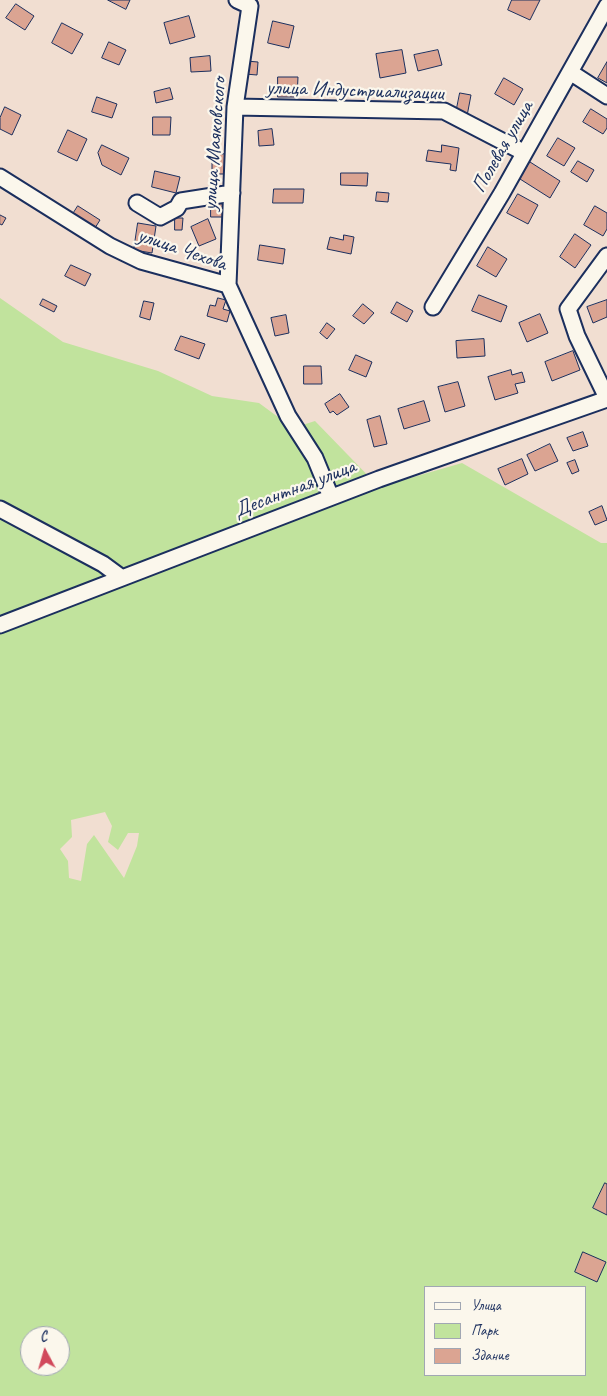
<!DOCTYPE html>
<meta charset="utf-8">
<style>
body{margin:0}
#map{position:relative;width:607px;height:1396px;overflow:hidden;background:#f1ded1;font-family:Caveat,sans-serif}
canvas{display:block}
.legend{position:absolute;left:424px;top:1286px;width:162px;height:90px;box-sizing:border-box;background:#fbf7ec;border:1px solid #a1a7b3;margin:0;padding:6px 9px;list-style:none;font-size:15px;color:#1b2f5e}
.legend li{display:flex;align-items:center;gap:10px;height:25px}
.legend b{width:25px;border:1px solid #a1a7b3}
.north{position:absolute;left:20px;top:1326px;width:50px;height:50px;box-sizing:border-box;background:#fbf7ec;border:1px solid #a1a7b3;border-radius:50%;rotate:354deg;font-size:14px;font-weight:700;line-height:20px;text-align:center;color:#1b2f5e}
.north::after{content:'';display:block;margin:auto;width:18px;height:22px;background:#d1495b;clip-path:polygon(50% 0,100% 100%,50% 72%,0 100%)}
</style>
<div id="map">
<canvas width="607" height="1396"></canvas>
<ul class="legend">
<li><b style="height:6px;background:#fbf7ec"></b>Улица</li>
<li><b style="height:14px;background:#c1e39d"></b>Парк</li>
<li><b style="height:14px;background:#dba492"></b>Здание</li>
</ul>
<div class="north">С</div>
</div>
<script>
const ctx = document.querySelector('canvas').getContext('2d');
ctx.lineJoin = 'round';
function fill(path, color) { ctx.fillStyle = color; ctx.fill(path, 'evenodd'); }
function strokePath(path, color, width, dash) { ctx.strokeStyle = color; ctx.lineWidth = width; ctx.lineCap = dash ? 'butt' : 'round'; ctx.setLineDash(dash || []); ctx.stroke(path); }
function drawText(font, color, halo, rows, align = 'center') {
  ctx.font = font + ' Caveat,sans-serif'; ctx.lineWidth = 4.5; ctx.setLineDash([]); ctx.textBaseline = 'middle'; ctx.strokeStyle = halo; ctx.fillStyle = color; for (const [text, x, y, turn = 0] of rows) {
    ctx.save(); ctx.translate(x, y); ctx.rotate((+turn || 0) * Math.PI / 180); ctx.textAlign = isNaN(turn) ? turn : align; if (halo) ctx.strokeText(text, 0, 0); ctx.fillText(text, 0, 0); ctx.restore();
  }
}
fill(new Path2D(`
 M0,298L63,342L158,371L212,396L259,403L293,428L315,421L379,487L462,463L601,543H607V1396H0ZM105,812L112,826L108,842L118,850L128,833H139L137,846L124,878L94,835L87,844L81,881L69,878L68,861L60,849L72,837L71,820ZM426,1287H586V1375H426ZM30,1336H60V1366H30Z`), '#c1e39d');
const building = new Path2D(`
 M108,0H130L126,9Z
 M512,0H540L530,20L508,10Z
 M16,4L34,16L25,30L6,18Z
 M189,16L195,37L170,44L164,23Z
 M273,21L294,26L289,48L268,43Z
 M62,23L83,34L72,54L52,43Z
 M109,42L126,50L119,65L102,58Z
 M402,50L406,73L380,78L376,54Z
 M438,50L442,65L418,71L414,55Z
 M210,56L211,71L191,72L190,58Z
 M246,61L258,62L257,75L245,74Z
 M607,62V83L598,78Z
 M278,77H298L297,97H278Z
 M504,78L523,89L514,105L495,94Z
 M170,88L173,99L156,103L154,92Z
 M460,93L471,95L467,116L456,113Z
 M97,97L117,104L112,118L92,112Z
 M5,107L21,115L12,135L0,129V118Z
 M591,109L607,119V128L603,134L583,122Z
 M153,117H171L170,135H153Z
 M272,129L274,145L259,146L258,131Z
 M68,130L87,139L77,161L58,152Z
 M558,138L575,148L564,166L547,156Z
 M102,145L129,158L121,175L102,165L98,153Z
 M442,145L459,148L456,171L450,170L451,164L426,161L428,150L441,152Z
 M228,154V174H212V155Z
 M578,161L594,170L587,182L571,172Z
 M530,162L560,181L550,198L520,179Z
 M155,171L180,177L176,193L152,187Z
 M341,173H368L367,186L341,185Z
 M274,189H304L303,203H273Z
 M377,192L389,193L388,202L376,201Z
 M518,194L538,205L528,224L507,213Z
 M211,201H223V217H211Z
 M78,206L100,220L95,228L73,214Z
 M595,206L607,213V229L603,236L584,225Z
 M0,215L6,218L2,225L0,224Z
 M175,218H183L182,230H175Z
 M208,219L216,239L199,246L191,227Z
 M138,223L156,226L152,253L134,250Z
 M575,234L591,245L575,268L560,257Z
 M344,235L354,237L351,254L327,249L330,237L343,240Z
 M260,245L285,249L283,264L258,260Z
 M488,247L507,259L496,277L477,266Z
 M71,265L91,274L85,286L65,276Z
 M479,295L507,306L501,322L472,311Z
 M218,298L226,300L223,309L230,311L227,322L207,316L210,305L215,306Z
 M43,299L57,306L54,312L40,305Z
 M607,300V317L593,323L587,307Z
 M144,301L154,303L150,320L140,317Z
 M397,302L413,311L407,322L391,313Z
 M363,304L374,313L364,324L353,316Z
 M540,314L548,333L527,342L519,323Z
 M286,315L289,333L275,336L271,318Z
 M327,323L335,329L327,339L320,333Z
 M181,336L205,344L199,359L175,350Z
 M484,339L485,356L457,358L456,341Z
 M573,351L580,370L552,381L545,362Z
 M356,355L372,362L366,377L349,370Z
 M304,366H321L322,384H304Z
 M511,370L512,375L522,372L525,382L515,384L518,393L495,400L488,377Z
 M458,382L465,406L445,412L438,387Z
 M340,394L349,407L337,415L333,411L330,413L325,404Z
 M424,401L430,421L404,429L398,409Z
 M380,416L387,444L374,447L367,420Z
 M583,432L588,446L573,451L567,438Z
 M550,444L558,461L535,471L527,455Z
 M522,459L528,474L505,485L498,469Z
 M575,460L579,471L572,474L567,463Z
 M602,506L607,520L595,525L589,512Z
 M605,1183L607,1184V1215L593,1208Z
 M583,1252L606,1262L597,1282L575,1272Z`);
fill(building, '#dba492');
strokePath(building, '#1b2f5e', 1);
const minor = new Path2D(`
 M570,72L607,96
 M235,107L444,111L523,152
 M0,177L110,246L141,261L228,285L288,416L315,458L331,497
 M137,203L160,217L177,208L181,201L232,193
 M607,256L568,309L577,336L607,398
 M228,285L235,107L250,6L237,0
 M433,307L502,193L607,6
 M0,509L103,564L122,578
 M0,625L379,479L607,399`);
strokePath(minor, '#1b2f5e', 19);
strokePath(minor, '#fbf7ec', 15);
drawText('21px', '#1b2f5e', '#fbf7ec', [
 ["улица Индустриализации",355,91,2],
 ["улица Маяковского",215,144,-86],
 ["Полевая улица",503,147,-60],
 ["улица Чехова",182,250,19],
 ["Десантная улица",295,489,-21]
]);
</script>
